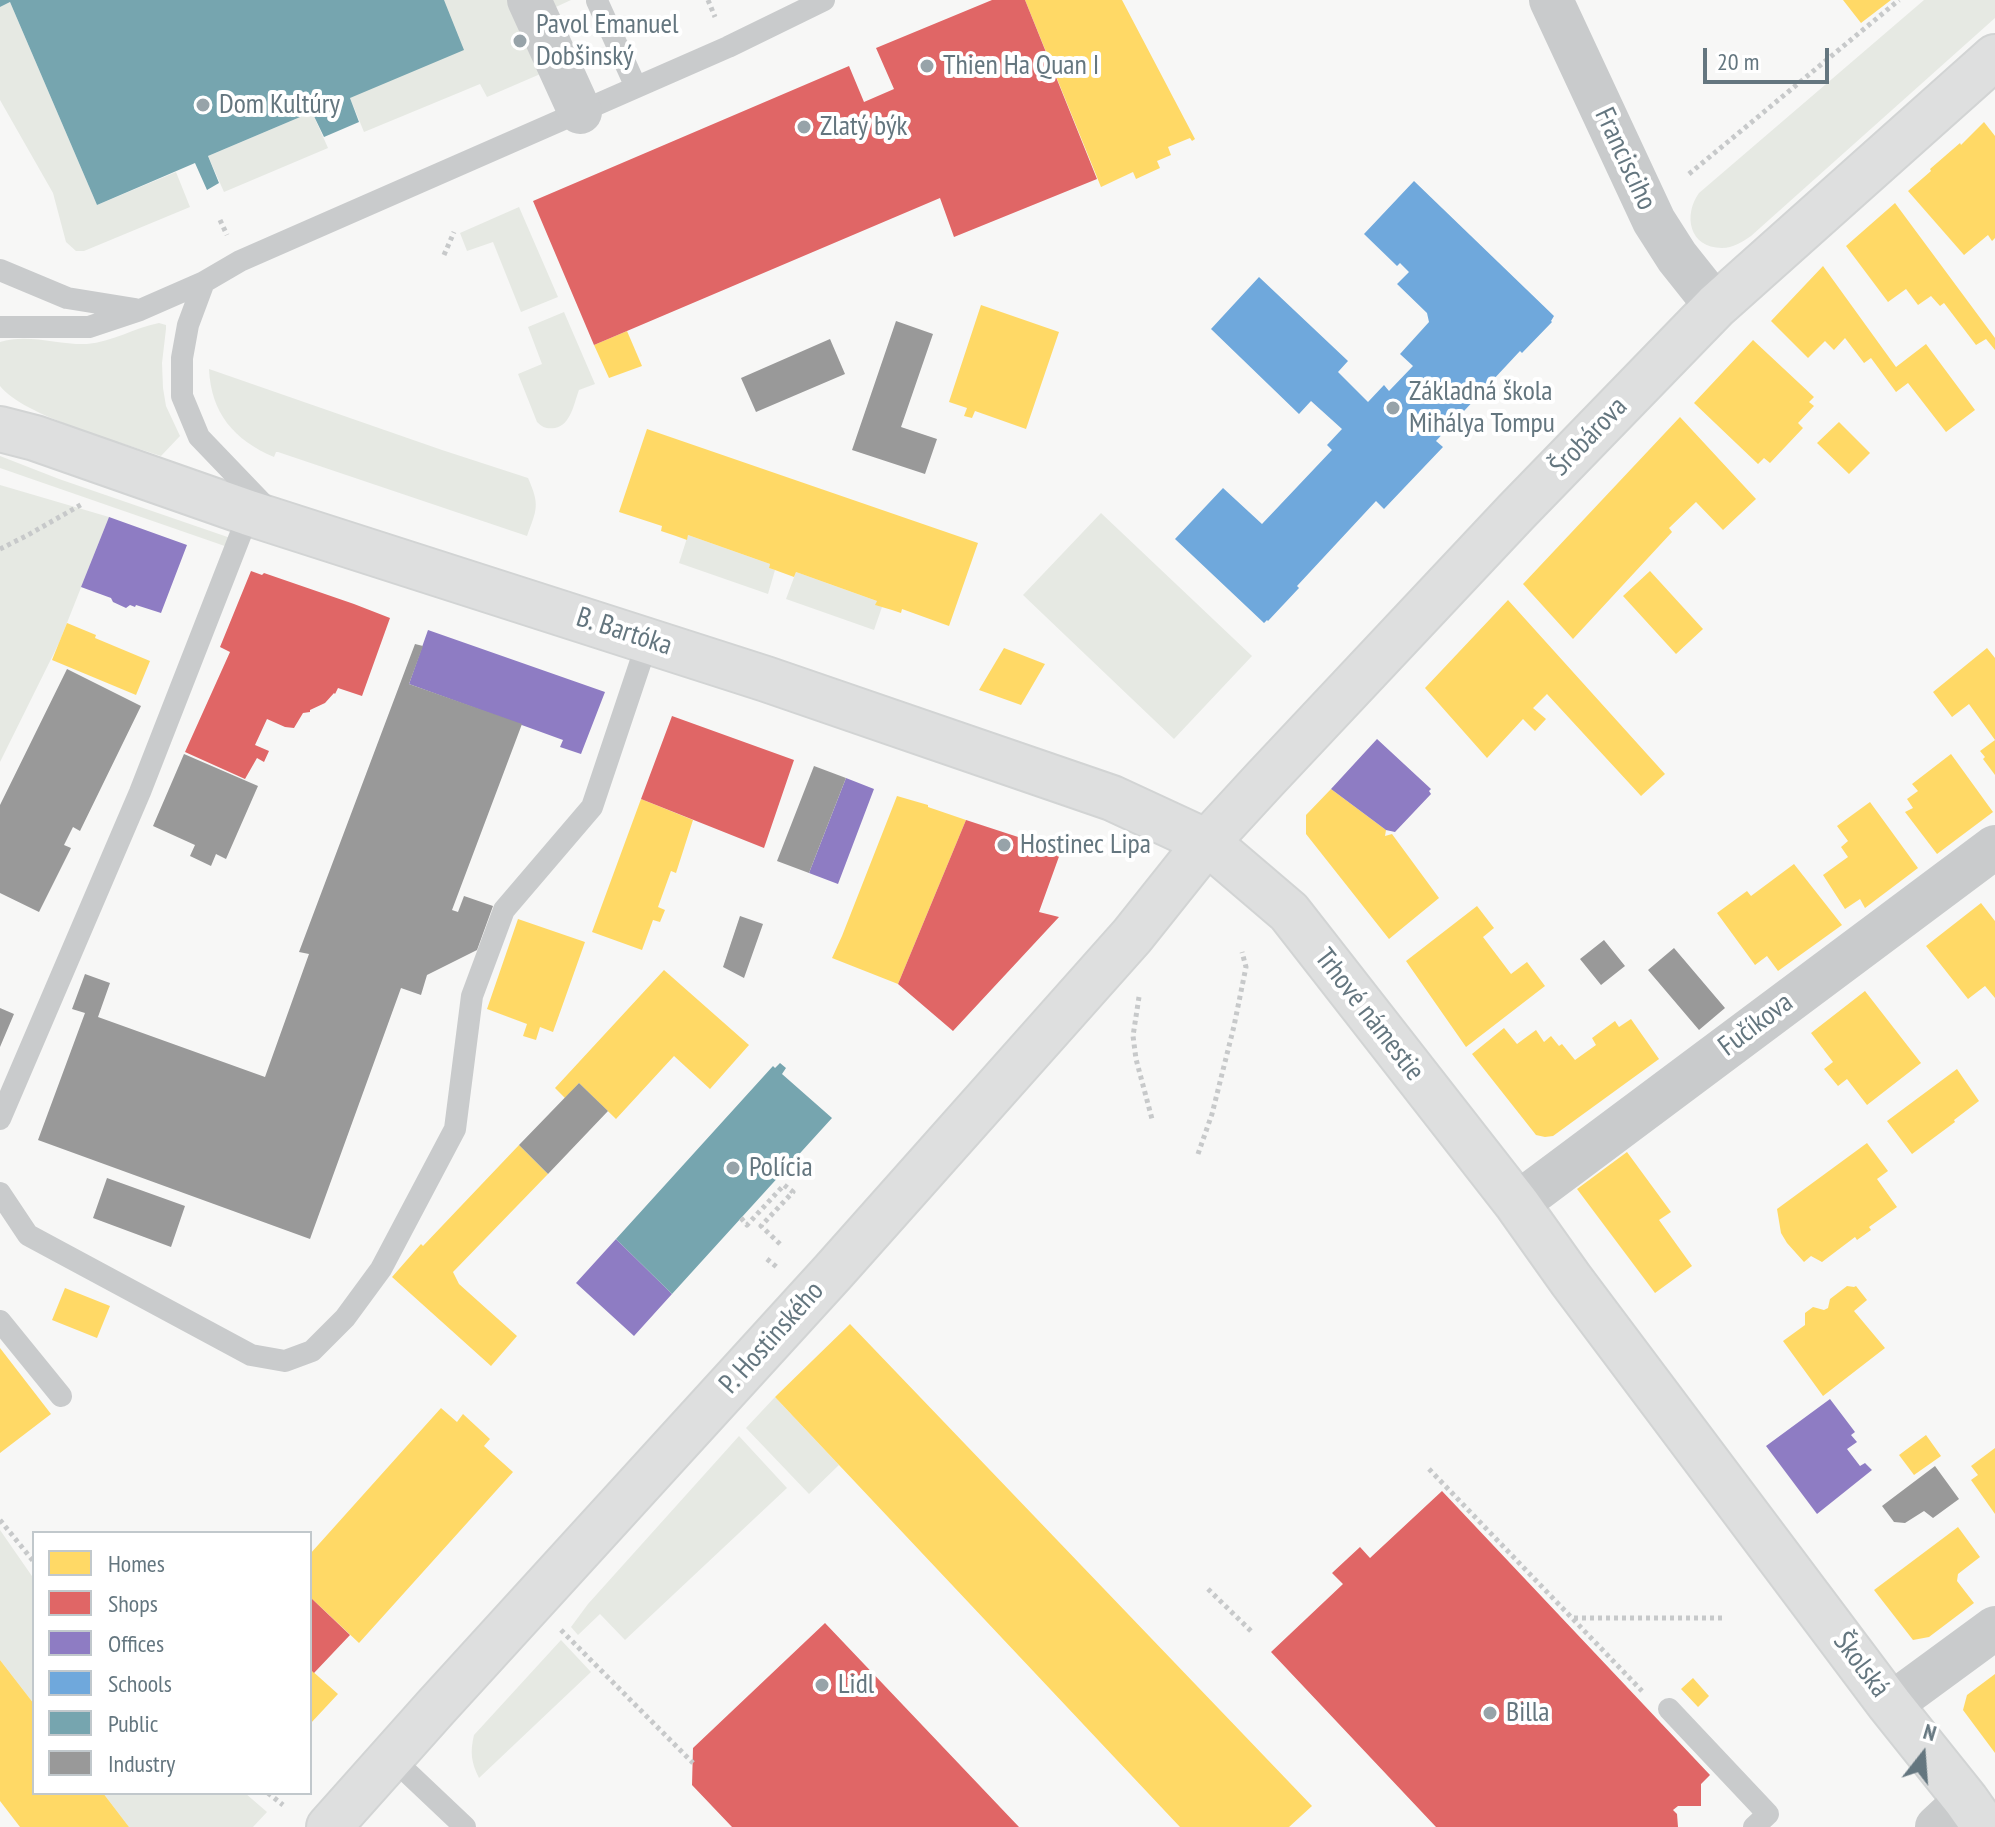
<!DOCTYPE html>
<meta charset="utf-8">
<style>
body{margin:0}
#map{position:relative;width:1995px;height:1827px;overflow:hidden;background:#f7f7f6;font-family:"PT Sans Narrow",sans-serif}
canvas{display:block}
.legend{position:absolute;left:32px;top:1531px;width:280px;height:264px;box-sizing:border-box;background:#fff;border:2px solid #c1c8cc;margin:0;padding:10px 14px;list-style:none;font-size:24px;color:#64767f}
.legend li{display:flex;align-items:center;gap:16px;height:40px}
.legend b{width:40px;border:2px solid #c1c8cc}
.north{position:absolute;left:1883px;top:1715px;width:80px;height:80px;-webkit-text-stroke:6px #fff;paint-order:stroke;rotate:17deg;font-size:22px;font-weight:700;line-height:32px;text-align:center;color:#64767f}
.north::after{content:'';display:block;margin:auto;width:28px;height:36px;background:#64767f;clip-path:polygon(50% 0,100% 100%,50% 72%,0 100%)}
.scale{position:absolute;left:1703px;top:48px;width:126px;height:36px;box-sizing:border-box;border:4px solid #64767f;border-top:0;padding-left:10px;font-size:24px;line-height:28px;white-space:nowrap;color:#64767f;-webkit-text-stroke:6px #fff;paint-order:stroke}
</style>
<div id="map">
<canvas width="1995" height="1827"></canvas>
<ul class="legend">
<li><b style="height:22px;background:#ffd966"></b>Homes</li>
<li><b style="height:22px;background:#e06666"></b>Shops</li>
<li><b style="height:22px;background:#8e7cc3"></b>Offices</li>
<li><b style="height:22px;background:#6fa8dc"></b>Schools</li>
<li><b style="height:22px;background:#76a5af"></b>Public</li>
<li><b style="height:22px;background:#999"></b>Industry</li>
</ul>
<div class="north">N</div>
<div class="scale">20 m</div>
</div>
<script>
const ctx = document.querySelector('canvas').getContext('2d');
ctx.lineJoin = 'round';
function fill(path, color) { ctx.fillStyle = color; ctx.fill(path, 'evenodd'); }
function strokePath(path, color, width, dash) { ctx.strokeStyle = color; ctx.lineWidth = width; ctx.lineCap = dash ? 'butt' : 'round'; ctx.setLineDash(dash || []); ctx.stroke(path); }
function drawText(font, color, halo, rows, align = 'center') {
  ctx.font = font + ' "PT Sans Narrow",sans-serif'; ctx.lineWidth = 8; ctx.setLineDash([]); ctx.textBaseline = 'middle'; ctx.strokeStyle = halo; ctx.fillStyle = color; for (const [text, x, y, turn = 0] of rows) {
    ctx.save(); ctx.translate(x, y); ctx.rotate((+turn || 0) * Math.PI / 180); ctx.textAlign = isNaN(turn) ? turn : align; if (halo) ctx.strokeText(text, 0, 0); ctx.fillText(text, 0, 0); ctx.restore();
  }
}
fill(new Path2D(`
 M444,0H571L545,12V72L487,97L480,84L364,132L350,98Z
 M1924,0H1995V18L1751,236C1742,242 1733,248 1722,248C1689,248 1683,215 1699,193Z
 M10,2L97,205L176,172L190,207L84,251H76L66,242L53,193L0,100V7Z
 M312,112L328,148L224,192L208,156Z
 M519,207L558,297L521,312L493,242L467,251L460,233Z
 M564,312L595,384L579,390C574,403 571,425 555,428C547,429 543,428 537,422L518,374L542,364L528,327Z
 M159,323L166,325V329L162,363L163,388L166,406L180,436L161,456C123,443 23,416 0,386V342C28,333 58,345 87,344C112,342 134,328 159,323Z
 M209,369L442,450L528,478C540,505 537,509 527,536L278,452H276L274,457C234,440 211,413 209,369Z
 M0,456L59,479L245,543L242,552L0,468Z
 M0,485L109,517L59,643L0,762Z
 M1101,513L1252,656L1174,739L1023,595Z
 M688,535L770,564L769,568L775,570L768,594L679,563Z
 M796,572L877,601L876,605L882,607L874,630L786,599Z
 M775,1397L839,1465L809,1494L746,1428Z
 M739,1436L787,1488L625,1640L600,1614L578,1635L571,1627L588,1604Z
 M0,1530L34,1579V1704L0,1660Z
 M561,1640L591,1672L479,1778C471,1762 470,1752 474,1735Z
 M103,1793H245L267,1812L253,1827H129Z`), '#e6e9e3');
fill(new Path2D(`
 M1025,0H1122L1195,139L1192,141L1190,138L1168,147L1171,155L1157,161L1160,168L1136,179L1133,172L1101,187Z
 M1843,0H1891L1861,23Z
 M1984,122L1995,136V238L1992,241L1988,235L1964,255L1908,191L1931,171L1930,169L1960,143L1961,145Z
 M1895,203L1995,338V350L1986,339L1976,345L1944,303L1940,306L1931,296L1918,305L1906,289L1888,302L1846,246Z
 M1823,266L1896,367L1926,344L1975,410L1946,432L1908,383L1896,392L1871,358L1864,363L1845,338L1834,350L1825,341L1808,358L1771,321Z
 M981,305L1059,332L1026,429L975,411L972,418L964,416L967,408L949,402Z
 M627,331L642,366L609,378L594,345Z
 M1753,340L1814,397L1809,402L1814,406L1798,423L1803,428L1770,463L1764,458L1758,464L1694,403Z
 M1680,417L1756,499L1723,530L1696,502L1669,528L1672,532L1573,639L1523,584Z
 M1839,422L1870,453L1849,474L1817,443Z
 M647,429L978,543L949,626L902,609L901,613L892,610L875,605L877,601L796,572L794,577L775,570L769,568L770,564L688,535L687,540L676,536L661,531L662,526L619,512Z
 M1650,571L1703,629L1676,654L1623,596Z
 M1508,600L1665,774L1641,796L1547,694L1533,708L1546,719L1535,731L1523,719L1487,758L1425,688Z
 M67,623L96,635L95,638L150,661L136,695L52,660Z
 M1004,648L1045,664L1021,705L979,690Z
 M1987,648L1995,658V775L1983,759L1985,757L1980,751L1995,740L1969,704L1952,717L1933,692Z
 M1951,754L1993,812L1937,854L1905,812L1913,808L1907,799L1918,791L1912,784Z
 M1331,789L1386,830L1385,836L1392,834L1439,898L1389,939L1306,834V815Z
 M897,796L928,805V807L966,820L898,984L832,958L842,936Z
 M641,799L693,820L676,873L671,871L658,907L665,910L660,922L653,920L642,950L592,932Z
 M1870,802L1918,868L1865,908L1860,899L1845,909L1823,875L1848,857L1841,847L1848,841L1837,826Z
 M1794,864L1842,925L1778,971L1767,956L1755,965L1717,913L1747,891L1751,896Z
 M1981,903L1995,921V998L1985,986L1968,999L1926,946Z
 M1477,906L1494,928L1483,937L1511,974L1527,962L1545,986L1466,1047L1406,961Z
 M518,919L585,942L553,1032L540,1027L536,1040L523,1036L527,1024L487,1009Z
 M664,970L749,1045L710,1089L674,1056L616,1119L579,1083L565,1098L555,1088Z
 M1865,991L1921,1063L1867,1105L1847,1079L1838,1086L1824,1069L1833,1062L1811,1033Z
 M1631,1019L1659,1059L1553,1136L1545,1137L1536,1135L1472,1054L1504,1028L1517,1044L1536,1030L1544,1042L1551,1036L1559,1046L1562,1044L1575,1060L1596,1045L1592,1038L1615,1021L1619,1027Z
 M1957,1069L1979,1101L1954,1120L1955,1122L1912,1154L1887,1121Z
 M1867,1143L1888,1171L1877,1179L1897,1207L1869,1227L1871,1230L1857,1240L1855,1237L1822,1262L1811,1256L1804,1262L1787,1243L1781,1233L1777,1209Z
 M519,1145L548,1174L453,1272L459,1284L517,1336L491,1366L392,1277L421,1244L423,1246Z
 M1627,1152L1671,1212L1659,1220L1692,1266L1655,1293L1577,1189Z
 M1847,1286L1854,1287L1856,1286L1867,1300L1854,1311L1885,1348L1823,1396L1783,1341L1805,1325V1313L1813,1307L1824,1310L1828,1308L1830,1299Z
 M65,1288L110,1306L97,1338L52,1320Z
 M850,1324L1312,1806L1289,1827H1180L775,1397Z
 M0,1348L51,1414L0,1453Z
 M441,1408L457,1422L463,1414L490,1439L484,1446L513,1472L359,1643L310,1597V1554Z
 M1926,1435L1941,1456L1914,1475L1899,1455Z
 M1995,1448V1514L1971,1480L1978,1475L1971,1466Z
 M1958,1527L1980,1557L1958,1574L1957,1581L1974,1603L1929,1637L1913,1640L1874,1590Z
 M0,1660L34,1704V1793H103L129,1827H20L0,1801Z
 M310,1669L338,1694L310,1724Z
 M1995,1674V1753L1963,1710L1967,1695Z
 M1693,1678L1709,1696L1698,1707L1681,1689Z`), '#ffd966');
fill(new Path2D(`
 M992,0H1025L1097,179L954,237L940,198L594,345L533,201L849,66L864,102L894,89L876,48Z
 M251,571L262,575L264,573L354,604L390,618L362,696L338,688L335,694L334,693L325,703L310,710V712L303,713L294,728L285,727L267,719L255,745L269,751L264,762L257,758L245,779L185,752L230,652L220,647Z
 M672,716L794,760L764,848L641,799Z
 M966,820L1061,851L1039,912L1059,917L953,1031L898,984Z
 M1442,1491L1710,1775L1701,1784V1806H1678L1673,1810L1677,1814L1678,1827H1436L1271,1652L1343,1584L1332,1573L1360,1547L1370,1558Z
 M310,1597L350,1635L314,1673L310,1669Z
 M825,1623L1019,1827H732L692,1785L693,1748Z`), '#e06666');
fill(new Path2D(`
 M109,517L187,545L161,613L136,605L135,607L130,605L126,608L113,602L111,598L81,587Z
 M428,630L605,692L581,754L560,747L563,740L409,684Z
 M1377,739L1431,789L1429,791L1431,794L1395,832L1386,830L1331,789Z
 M846,778L874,789L838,884L809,873Z
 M616,1239L672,1294L634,1336L576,1283Z
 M1830,1399L1855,1432L1851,1435L1857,1442L1847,1449L1860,1466L1865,1463L1872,1470L1817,1514L1766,1446Z`), '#8e7cc3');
fill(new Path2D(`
 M1414,181L1554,316L1551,321L1552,322L1522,353L1520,351L1436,441L1443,447L1384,509L1376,501L1297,586L1299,588L1268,621L1267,620L1264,623L1175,539L1223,488L1262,524L1332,450L1327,445L1342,429L1311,401L1299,414L1211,329L1259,277L1348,361L1338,372L1368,402L1384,385L1389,391L1413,366L1400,354L1429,322L1427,313L1397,284L1409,272L1400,263L1397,266L1364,234Z`), '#6fa8dc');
fill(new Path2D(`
 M0,0H444L464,50L350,98L359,122L324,137L312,112L208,156L219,183L207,190L195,163L97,205L10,2L0,7Z
 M780,1063L786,1068L782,1074L832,1118L672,1294L616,1239L773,1066L775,1068Z`), '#76a5af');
fill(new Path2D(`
 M896,321L933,334L901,427L937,439L925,474L852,450Z
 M830,339L845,374L756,412L741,378Z
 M415,644L423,646L409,684L522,724L452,910L458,912L464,896L493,906L477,950L427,975L421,995L401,988L310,1239L38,1140L85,1013L72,1009L85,974L110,983L98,1017L265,1077L309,954L299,952Z
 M67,669L141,706L80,831L73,827L64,845L71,848L39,912L0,893V805Z
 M184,754L258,786L226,859L216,854L211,866L190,856L195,845L153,826Z
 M814,766L846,778L809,873L777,861Z
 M740,916L763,924L744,978L723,967Z
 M1604,940L1625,966L1601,985L1580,959Z
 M1674,948L1725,1008L1699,1030L1648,970Z
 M0,1008L14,1014L0,1047Z
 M579,1083L608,1111L548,1174L519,1145Z
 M107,1178L185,1206L171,1247L93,1218Z
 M1935,1466L1959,1499L1933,1518L1924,1511L1905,1523L1894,1522L1882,1506Z`), '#999');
const secondary = new Path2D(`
 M0,429L35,438L249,513L766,679L1112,798L1207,842L1289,912L1517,1204L1571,1280L1890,1705L1966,1800L1985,1827
 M329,1827L436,1707L833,1272L1132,936L1207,842L1265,779L1516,512L1716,306L1995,57`);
strokePath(secondary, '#d2d4d4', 48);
strokePath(new Path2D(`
 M708,0L715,17
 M1689,174L1899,0
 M220,220L227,235
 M444,255L454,232
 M0,549L28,535L84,503
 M1139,997L1133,1036L1136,1059L1152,1119
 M1198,1154L1212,1114L1234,1026L1246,967L1242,952
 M741,1218L747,1225L784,1185L793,1192L761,1226L780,1244
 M767,1259L779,1269
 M1429,1469L1642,1691
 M0,1520L34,1562
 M1208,1589L1253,1633
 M1574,1618H1726
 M561,1630L693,1763
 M268,1793L283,1805`), '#c7c9ca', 5, [4, 4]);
strokePath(new Path2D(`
 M597,1L636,87
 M0,270L67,298L135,309
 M204,282L188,325L182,358V396L199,437L269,510
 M0,327H89L140,310L204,282L240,261L728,47L824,0
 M0,1119L140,792L249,513
 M0,1193L28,1235L251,1355L285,1361L312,1351L345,1318L381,1269L455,1129L472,996L504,910L592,807L648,640
 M0,1321L61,1396
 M1669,1709L1768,1814L1754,1827
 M391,1757L465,1827`), '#c9cbcc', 22);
strokePath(new Path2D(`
 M529,0L580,112
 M1551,0L1654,221L1677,257L1716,306
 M1517,1204L1995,847
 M1890,1705L1995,1628
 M1937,1827L1966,1800`), '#c9cbcc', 44);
strokePath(secondary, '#dedfdf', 44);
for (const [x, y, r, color] of [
 [520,41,8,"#97a3a9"],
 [927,66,8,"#97a3a9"],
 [203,105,8,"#97a3a9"],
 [804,127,8,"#97a3a9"],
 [1393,408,8,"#97a3a9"],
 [1004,845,8,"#97a3a9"],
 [733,1168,8,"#97a3a9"],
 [822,1685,8,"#97a3a9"],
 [1490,1713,8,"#97a3a9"]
]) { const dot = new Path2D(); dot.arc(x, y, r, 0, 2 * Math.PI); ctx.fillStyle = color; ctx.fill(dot); strokePath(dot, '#fff', 3); }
drawText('28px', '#64767f', '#fff', [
 ["Pavol Emanuel",536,25],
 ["Dobšinský",536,57],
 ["Thien Ha Quan I",943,66],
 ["Dom Kultúry",219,105],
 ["Zlatý býk",820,127],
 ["Základná škola",1409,392],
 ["Mihálya Tompu",1409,424],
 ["Hostinec Lipa",1020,845],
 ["Polícia",749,1168],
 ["Lidl",838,1685],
 ["Billa",1506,1713]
], 'left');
drawText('28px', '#64767f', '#fff', [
 ["Francisciho",1625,159,65],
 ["Šrobárova",1589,437,-46],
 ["B. Bartóka",624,632,18],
 ["Trhové námestie",1369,1015,52],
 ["Fučíkova",1756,1025,-37],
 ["P. Hostinského",772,1338,-48],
 ["Školská",1861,1665,53]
]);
</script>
